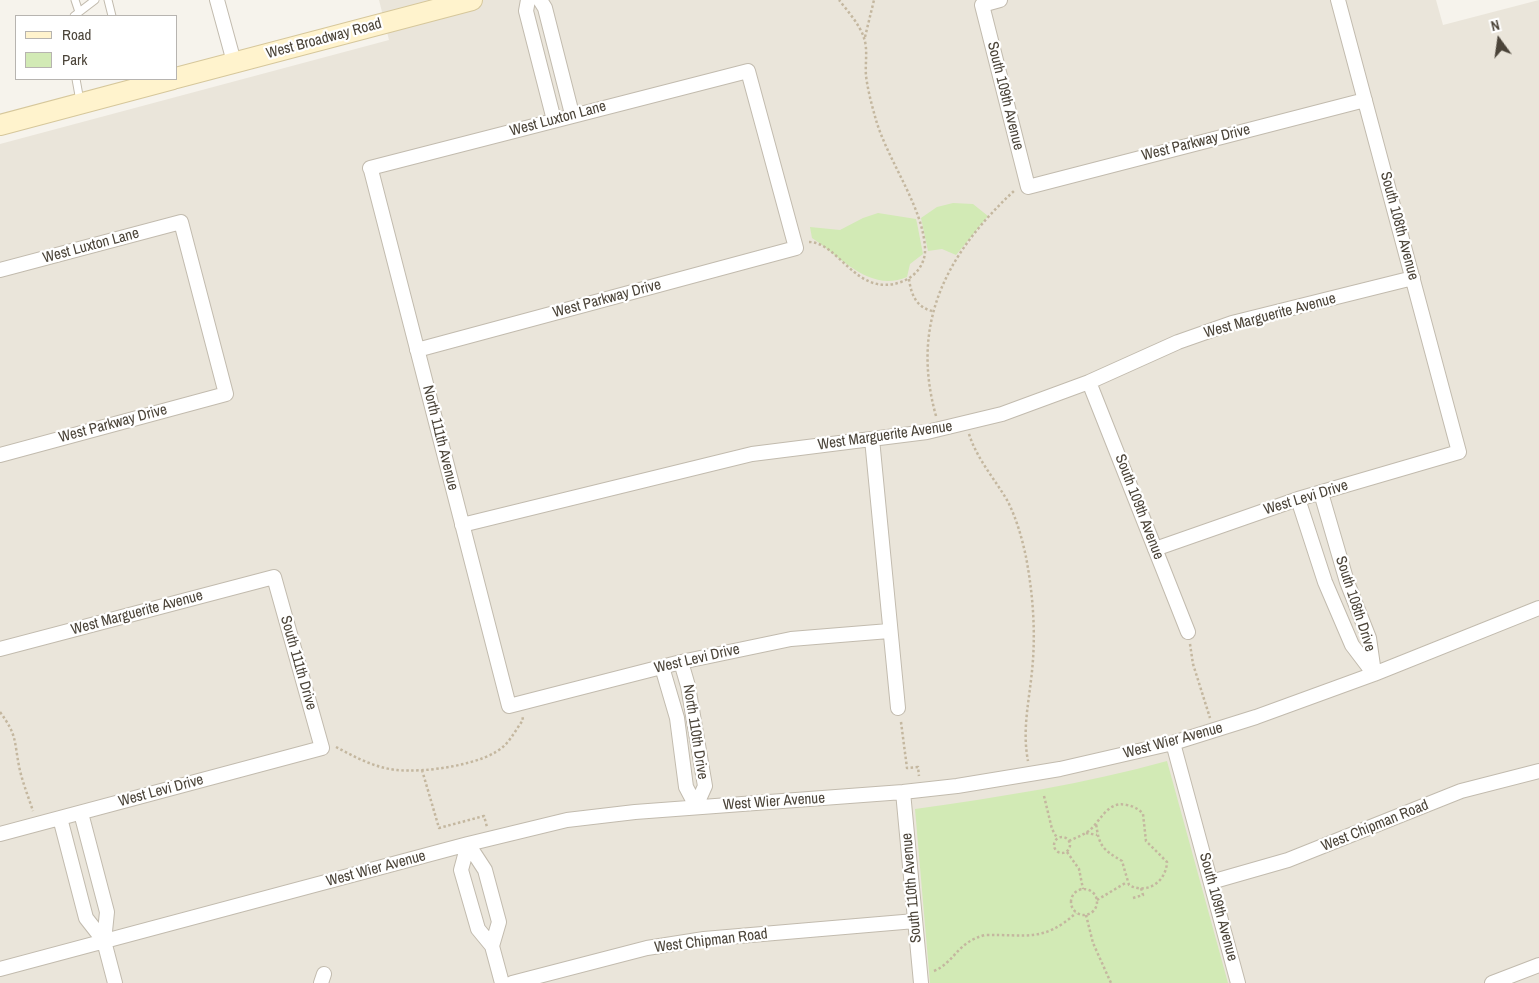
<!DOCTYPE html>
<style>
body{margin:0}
#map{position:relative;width:1539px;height:983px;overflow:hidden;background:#f6f3ec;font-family:"Archivo Narrow",sans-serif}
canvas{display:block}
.legend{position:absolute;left:15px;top:15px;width:162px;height:65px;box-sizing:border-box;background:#fff;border:1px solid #b7b4b0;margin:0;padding:6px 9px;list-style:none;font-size:15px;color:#4b4439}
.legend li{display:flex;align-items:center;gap:10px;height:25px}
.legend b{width:25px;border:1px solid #b7b4b0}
.north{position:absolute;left:1474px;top:15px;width:50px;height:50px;-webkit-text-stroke:4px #fff;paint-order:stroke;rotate:346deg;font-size:14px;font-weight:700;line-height:20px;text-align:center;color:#4b4439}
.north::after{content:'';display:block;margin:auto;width:18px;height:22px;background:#4b4439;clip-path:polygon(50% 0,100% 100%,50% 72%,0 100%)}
</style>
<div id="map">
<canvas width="1539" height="983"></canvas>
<ul class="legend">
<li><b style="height:6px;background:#fff3cd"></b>Road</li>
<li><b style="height:14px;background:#d2eab5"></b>Park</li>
</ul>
<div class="north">N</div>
</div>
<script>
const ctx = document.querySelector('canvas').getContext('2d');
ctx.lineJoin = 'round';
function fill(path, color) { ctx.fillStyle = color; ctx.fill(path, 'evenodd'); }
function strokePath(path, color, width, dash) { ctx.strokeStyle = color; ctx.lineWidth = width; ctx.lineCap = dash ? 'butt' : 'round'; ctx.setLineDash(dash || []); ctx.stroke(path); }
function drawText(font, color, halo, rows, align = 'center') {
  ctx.font = font + ' "Archivo Narrow",sans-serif'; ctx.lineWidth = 4.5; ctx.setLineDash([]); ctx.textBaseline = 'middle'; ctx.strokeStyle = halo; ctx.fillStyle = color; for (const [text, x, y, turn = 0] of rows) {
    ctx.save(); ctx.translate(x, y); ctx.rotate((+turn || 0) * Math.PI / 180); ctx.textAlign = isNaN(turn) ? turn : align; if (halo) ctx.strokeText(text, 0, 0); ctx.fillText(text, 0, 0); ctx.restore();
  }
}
fill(new Path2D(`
 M379,0H1436L1443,25L1539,0V983H0V144L389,40Z`), '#eae5da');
fill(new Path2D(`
 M953,203L973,204L988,216L956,255L942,249L928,251L921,218L937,207Z
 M878,213L916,219L917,223L923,254L910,264L907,277C870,293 841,257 812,238L810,227L840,230L863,218Z
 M1167,761L1228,983H930L915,809C1000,797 1084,784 1167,761Z`), '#d2eab5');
const lane = new Path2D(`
 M75,0L79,12
 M108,0L112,16
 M74,16L95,0
 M76,79L80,101`);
const street = new Path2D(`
 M217,0L234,62
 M528,0L526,11L554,120
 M540,0L545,8L572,114
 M1000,0L982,5L1028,187L1365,100
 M0,270L181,222L226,394L0,455
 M417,350L796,248L748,71L370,168L371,170L509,706L681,662L791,639L889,631
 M1089,382L1188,632
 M872,439L898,708
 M1321,493L1347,582L1369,638L1374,673
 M1298,499L1325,582L1352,645L1374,674
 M462,525L752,454L927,432L1002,414L1089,382L1178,342L1232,323L1413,278
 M1155,549L1298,499L1459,452L1338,0
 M0,649L274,577L322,748L0,834
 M681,662L688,686L705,786L696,806
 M662,667L677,718L686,787L696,806
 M1173,743L1238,983
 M903,792L921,983
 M81,813L107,912L104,941L115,983
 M60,818L86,918L104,941
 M468,844L461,870L478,929L492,946L502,983
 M468,844L485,870L499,922L492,946
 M1211,882L1288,860L1461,791L1539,771
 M0,969L468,844L567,820L635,812L903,792L957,786L1060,769L1173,743L1256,717L1374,674L1539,608
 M321,983L324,974
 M512,983L647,948L704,939L915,921
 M1492,983L1539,965`);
const secondary = new Path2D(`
 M176,78L472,0
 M0,125L173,79`);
strokePath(lane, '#c2bbae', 9);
strokePath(street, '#c2bbae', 16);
strokePath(secondary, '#d6c79b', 22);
strokePath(new Path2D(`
 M865,37L874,0
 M809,242C839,242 856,298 901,282C916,277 926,263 925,248C923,207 888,161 876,120C872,106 868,91 866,76C865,64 868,49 864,38C860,25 847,10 839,0
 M909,279C911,294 916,307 932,311
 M936,416C910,323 946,254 1015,190
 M969,434C977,459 994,478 1007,500C1016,517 1022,538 1026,557C1033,594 1036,633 1032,671C1029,702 1022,730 1028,761
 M1190,644L1193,664L1210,718
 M0,712C17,735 14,740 19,766C22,781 28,796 33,811
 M901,722L907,768L918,767L919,776
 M336,747C355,757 375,768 397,770C423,773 486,765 505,745C512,738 517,728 523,720L522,715
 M422,770L439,828L484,816L487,827
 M1044,796L1052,829L1057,838
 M1086,833L1097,835
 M1054 845a8 8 0 1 1 16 0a8 8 0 1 1-16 0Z
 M1069,841C1075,838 1081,836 1087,832C1100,824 1106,800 1127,805C1133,806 1139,809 1143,814L1146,841L1167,862C1166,882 1147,895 1129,885L1122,861C1102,849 1099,846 1096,823
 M1067,852L1079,869L1083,889
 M1071 902a13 13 0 1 1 26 0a13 13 0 1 1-26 0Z
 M1133,898L1143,895L1141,888
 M1097,900L1127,882
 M1086,915L1093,943L1111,983
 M934,971C955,962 957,942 985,935C1025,934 1043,943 1076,913`), '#c4b79f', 2.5, [2.5, 2.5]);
strokePath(lane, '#fff', 7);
strokePath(street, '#fff', 14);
strokePath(secondary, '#fff3cd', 20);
drawText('15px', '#4b4439', '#fff', [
 ["West Broadway Road",324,39,-15],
 ["South 109th Avenue",1005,96,76],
 ["West Luxton Lane",558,119,-15],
 ["West Parkway Drive",1196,143,-14],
 ["South 108th Avenue",1399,226,75],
 ["West Luxton Lane",91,246,-15],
 ["West Parkway Drive",607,299,-15],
 ["West Marguerite Avenue",1270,316,-15],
 ["West Parkway Drive",113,424,-15],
 ["West Marguerite Avenue",885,436,-8],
 ["North 111th Avenue",440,438,76],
 ["West Levi Drive",1306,498,-17],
 ["South 109th Avenue",1139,507,69],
 ["South 108th Drive",1355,604,72],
 ["West Marguerite Avenue",137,613,-15],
 ["West Levi Drive",697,659,-13],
 ["South 111th Drive",298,663,74],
 ["North 110th Drive",695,732,81],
 ["West Wier Avenue",1173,741,-15],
 ["West Levi Drive",161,791,-15],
 ["West Wier Avenue",774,802,-4],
 ["West Chipman Road",1375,826,-22],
 ["West Wier Avenue",376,869,-15],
 ["South 110th Avenue",912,888,-95],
 ["South 109th Avenue",1218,907,75],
 ["West Chipman Road",711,941,-7]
]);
</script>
